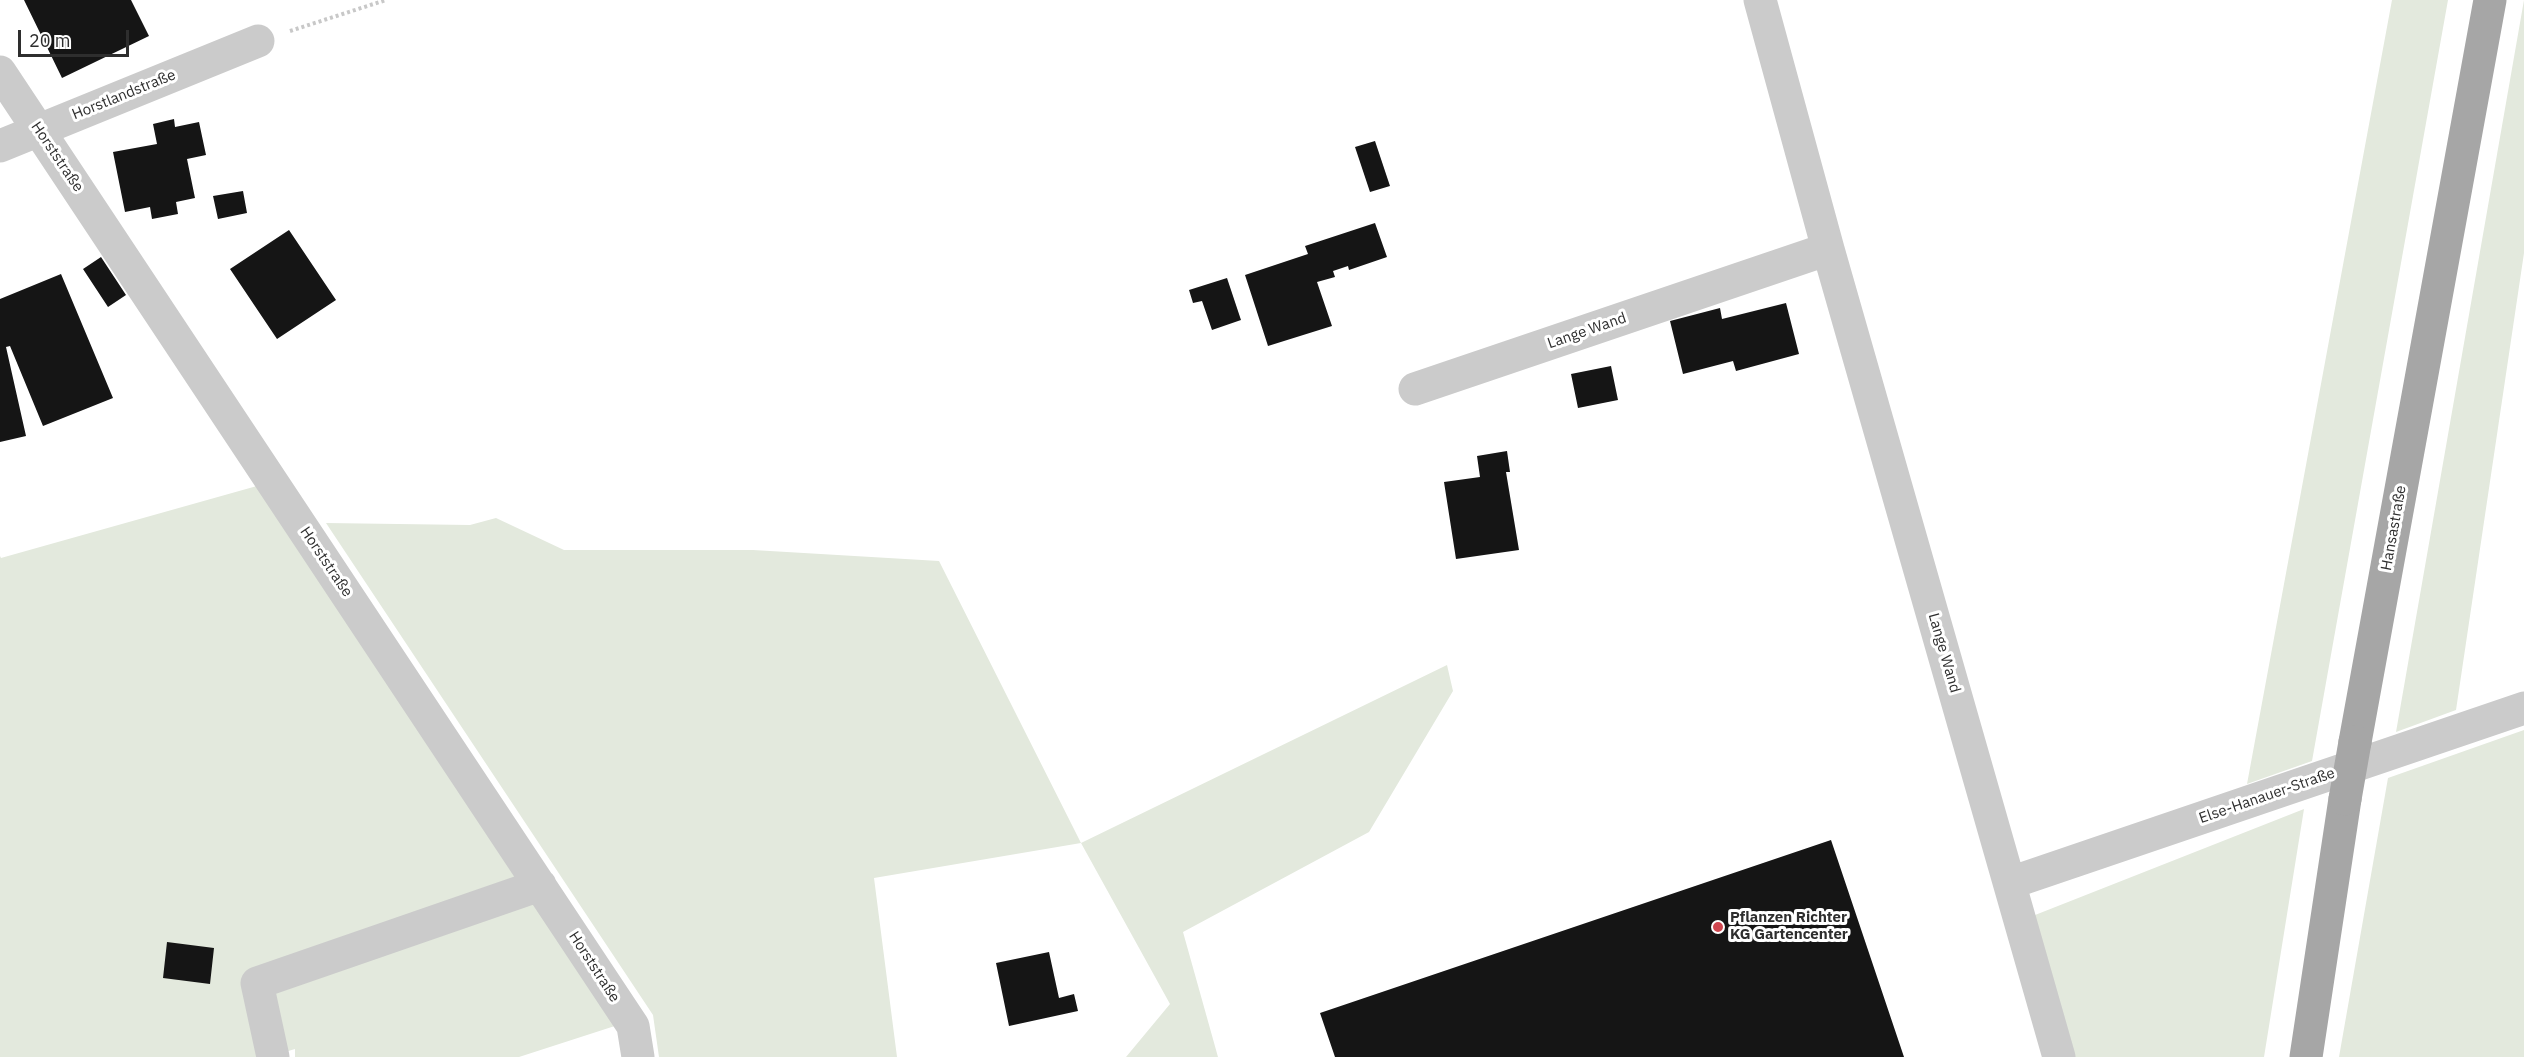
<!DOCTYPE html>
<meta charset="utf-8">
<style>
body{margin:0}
#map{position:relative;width:2524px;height:1057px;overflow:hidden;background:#fff;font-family:"IBM Plex Sans",sans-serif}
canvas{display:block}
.scale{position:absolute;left:18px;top:30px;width:111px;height:27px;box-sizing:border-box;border:3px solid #2e2e2e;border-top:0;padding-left:8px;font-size:18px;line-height:21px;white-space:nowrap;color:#2e2e2e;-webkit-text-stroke:4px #fff;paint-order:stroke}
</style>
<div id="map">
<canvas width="2524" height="1057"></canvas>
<div class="scale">20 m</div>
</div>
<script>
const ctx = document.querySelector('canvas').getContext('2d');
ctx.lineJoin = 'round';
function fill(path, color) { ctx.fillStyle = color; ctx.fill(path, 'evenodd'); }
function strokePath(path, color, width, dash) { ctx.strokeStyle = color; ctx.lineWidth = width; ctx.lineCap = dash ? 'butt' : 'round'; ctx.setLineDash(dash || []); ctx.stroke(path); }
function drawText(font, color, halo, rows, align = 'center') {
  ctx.font = font + ' "IBM Plex Sans",sans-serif'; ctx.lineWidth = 6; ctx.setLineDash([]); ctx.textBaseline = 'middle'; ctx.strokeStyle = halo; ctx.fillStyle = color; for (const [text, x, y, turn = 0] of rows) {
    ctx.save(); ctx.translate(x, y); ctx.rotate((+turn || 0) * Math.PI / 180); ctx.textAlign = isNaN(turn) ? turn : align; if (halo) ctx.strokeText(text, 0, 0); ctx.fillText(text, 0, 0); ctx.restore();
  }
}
fill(new Path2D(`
 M2392,0H2448L2312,761L2247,784Z
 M2524,0V253L2456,710L2396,732Z
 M264,484L621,1024L519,1057H295V1049L268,1057H0V556L1,558Z
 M496,518L564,550H753L939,561L1081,843L1447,665L1453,691L1369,832L1183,932L1218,1057H1126L1170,1004L1081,843L874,878L897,1057H659L653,1015L326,523L470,525Z
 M2524,730V1057H2339L2388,778Z
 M2304,809L2264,1057H2073L2030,917Z`), '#e3e9dd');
fill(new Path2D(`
 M24,0H131L149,36L62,78Z
 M174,119L175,127L199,122L206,155L187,159L195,198L176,202L178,214L152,219L150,207L125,212L113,152L157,144L153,124Z
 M1375,141L1390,186L1370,192L1355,147Z
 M243,191L247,213L218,219L213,196Z
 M1375,223L1387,257L1349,270L1348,266L1333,271L1335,277L1317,282L1332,326L1268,346L1245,275L1308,254L1305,246Z
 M289,230L336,300L277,339L230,269Z
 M101,257L126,295L108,307L83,269Z
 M61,274L113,398L43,426L10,346L6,347L26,436L0,442V299Z
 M1227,278L1241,320L1212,330L1202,301L1193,303L1189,290Z
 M1786,303L1799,354L1736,371L1733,361L1683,374L1670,321L1720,308L1722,319Z
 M1611,366L1618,400L1578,408L1571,374Z
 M1507,451L1510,472H1506L1519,550L1456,559L1444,482L1480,477L1477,456Z
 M1831,840L1904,1057H1335L1320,1013Z
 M167,942L214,948L210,984L163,978Z
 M1049,952L1059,998L1074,994L1078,1011L1009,1026L996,963Z`), '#151515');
strokePath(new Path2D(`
 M290,31L386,0`), '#c8c8c8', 4, [3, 3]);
strokePath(new Path2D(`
 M1760,0L1828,249L2059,1057
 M0,72L633,1026L638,1057
 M0,146L258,41
 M1415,389L1828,249
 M2010,883L2524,708
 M273,1057L257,983L540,885`), '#cbcbcb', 33);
strokePath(new Path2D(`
 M2355,742L2490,0
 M2306,1057L2345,799`), '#a6a6a6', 33);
strokePath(new Path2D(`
 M2345,799L2355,742`), '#a6a6a6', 33);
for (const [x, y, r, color] of [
 [1718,927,6,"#cf454e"]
]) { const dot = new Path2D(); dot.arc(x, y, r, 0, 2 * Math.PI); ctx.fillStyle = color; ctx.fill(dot); strokePath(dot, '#fff', 2); }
drawText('15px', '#2e2e2e', '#fff', [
 ["Horstlandstraße",124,95,-22],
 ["Horststraße",57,157,56],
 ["Lange Wand",1587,331,-19],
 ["Hansastraße",2394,528,-80],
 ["Horststraße",326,562,56],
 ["Lange Wand",1944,653,74],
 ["Else-Hanauer-Straße",2267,796,-19],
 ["Horststraße",594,967,57]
]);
drawText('bold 15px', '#2e2e2e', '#fff', [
 ["Pflanzen Richter",1730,918],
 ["KG Gartencenter",1730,935]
], 'left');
</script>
